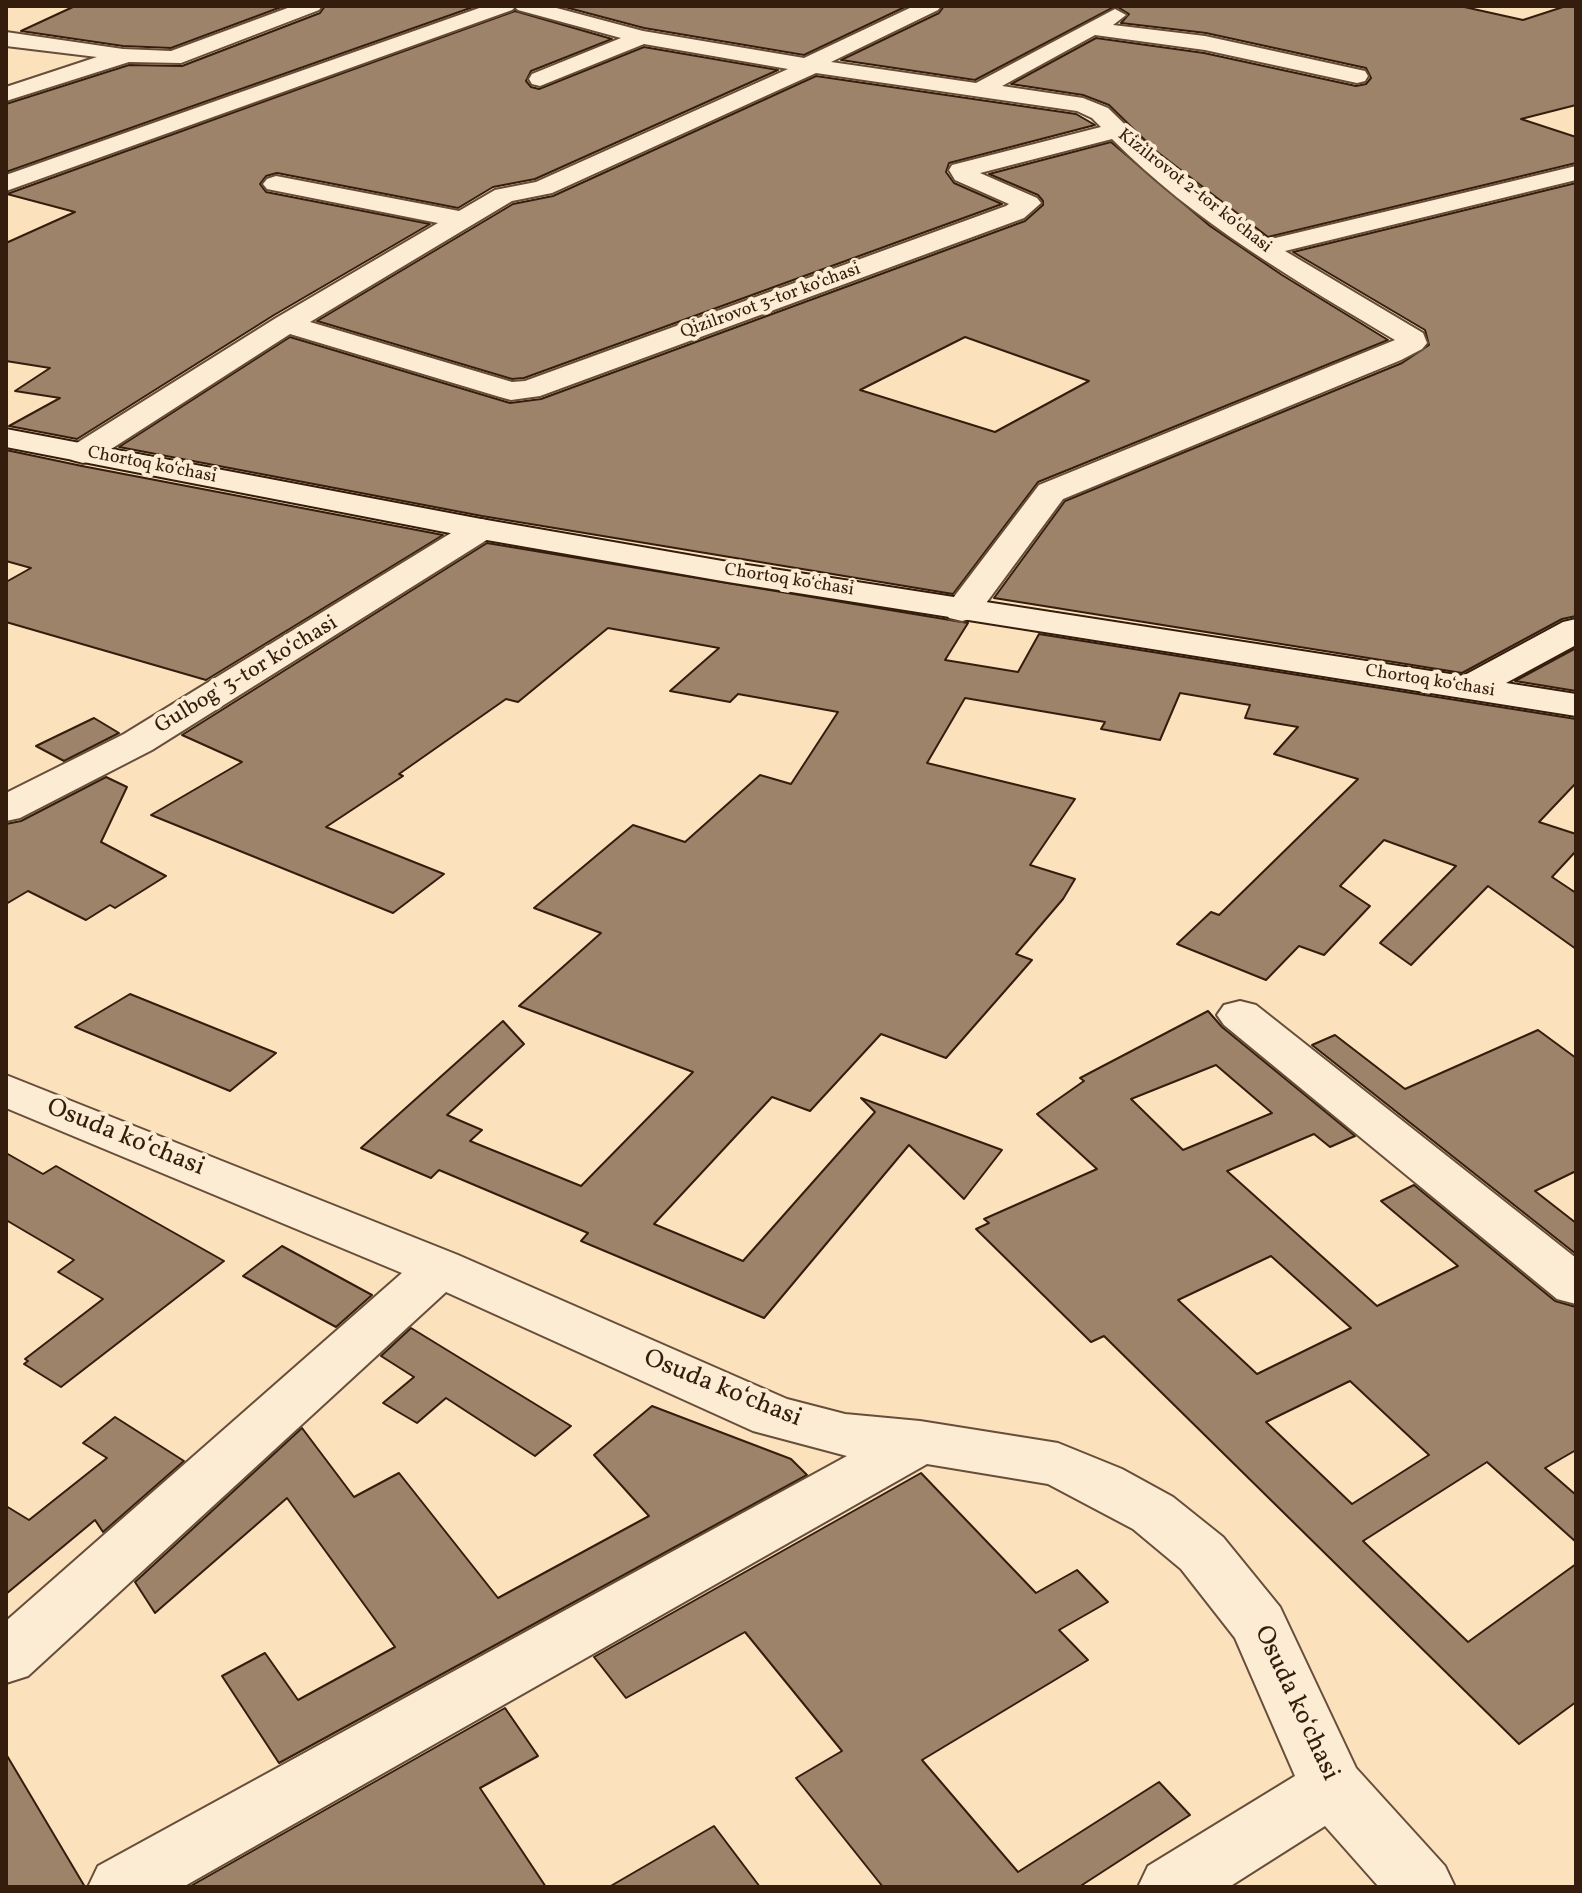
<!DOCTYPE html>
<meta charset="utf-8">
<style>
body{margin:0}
#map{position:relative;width:1582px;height:1893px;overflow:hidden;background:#fce1bd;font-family:Vollkorn,serif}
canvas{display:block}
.frame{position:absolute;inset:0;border:8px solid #351d0e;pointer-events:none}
</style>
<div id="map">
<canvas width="1582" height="1893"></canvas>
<div class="frame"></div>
</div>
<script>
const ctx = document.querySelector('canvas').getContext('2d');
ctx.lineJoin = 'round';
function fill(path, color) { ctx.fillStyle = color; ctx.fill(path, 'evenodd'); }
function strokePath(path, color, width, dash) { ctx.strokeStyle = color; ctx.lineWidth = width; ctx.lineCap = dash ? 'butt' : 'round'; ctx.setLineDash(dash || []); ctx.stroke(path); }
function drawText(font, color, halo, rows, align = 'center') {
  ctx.font = font + ' Vollkorn,serif'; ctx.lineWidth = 8; ctx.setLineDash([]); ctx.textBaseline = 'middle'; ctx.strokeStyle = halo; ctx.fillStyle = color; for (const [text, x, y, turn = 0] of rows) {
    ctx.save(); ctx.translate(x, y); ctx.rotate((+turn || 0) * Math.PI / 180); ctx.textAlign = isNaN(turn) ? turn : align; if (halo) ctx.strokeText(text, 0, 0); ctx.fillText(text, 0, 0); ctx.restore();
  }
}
const building = new Path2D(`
 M75,6H284L171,48L123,46L21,31Z
 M325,6H476L6,172V104L129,65L182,66L320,13Z
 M561,6H907L804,55L644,28Z
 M944,6H1460L1523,20L1566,6H1576V105L1521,119L1576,137V163L1268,237L1156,151L1109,105L1083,95L1011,84L1096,38L1204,53L1356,86L1366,84L1371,78L1366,68L1206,33L1121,23L1129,14L1116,6L975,80L841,60L939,13Z
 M515,11L612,39L531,71L526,81L531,87L539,89L644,47L778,70L535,179L493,187L458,208L277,173L266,176L260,184L266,192L430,224L274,315L77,439L9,426L60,398L15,391L50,368L6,361V243L75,212L7,194Z
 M816,76L1076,114L1095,125L949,163L946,172L954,183L1002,204L524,378L512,379L317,321L513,204L553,196Z
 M1111,142L1210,226L1282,275L1388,340L1038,482L953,594L482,516L119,447L290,337L510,403L541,399L1025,221L1043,205V201L1038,195L989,174ZM965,337L1089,381L995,432L860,390Z
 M1576,183V616L1562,619L1462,673L994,598L1065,501L1402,363L1429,345L1425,330L1293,252Z
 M6,450L82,466L443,535L206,680L6,622V582L31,568L6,561Z
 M487,543L968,623L945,660L1018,672L1039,634L1576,719V783L1539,822L1576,834V851L1552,877L1576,893V949L1488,886L1411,965L1380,943L1456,866L1384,840L1340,886L1370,906L1324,955L1299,946L1266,980L1177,944L1211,912L1219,915L1358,779L1274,754L1298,727L1245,718L1250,705L1180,693L1160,740L1101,729L1105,722L965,698L927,763L1075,799L1030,865L1075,879L1063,899L1016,954L1032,960L946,1058L881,1034L810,1111L772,1097L654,1224L743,1261L875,1112L861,1098L1002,1150L964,1199L909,1145L764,1318L581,1241L588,1233L439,1170L431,1178L361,1148L503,1021L524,1044L447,1115L482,1130L470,1141L581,1186L693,1072L519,1006L601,933L534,908L633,825L685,842L760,775L791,784L838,712L738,694L730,702L670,691L719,648L608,628L518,702L506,699L399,774L403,776L326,827L444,874L393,913L151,815L242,762L182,735Z
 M1576,648V691L1515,681Z
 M94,718L119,733L64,761L36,746Z
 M106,777L127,787L101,842L166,876L115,908L110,905L86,920L28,891L6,904V824L21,821Z
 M130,994L276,1053L230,1091L75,1027Z
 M1208,1011L1222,1027L1355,1136L1330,1147L1314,1134L1227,1171L1377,1306L1458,1266L1381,1201L1414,1185L1555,1301L1576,1307V1450L1545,1468L1576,1495V1542L1487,1462L1363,1541L1468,1642L1576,1564V1702L1519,1744L1104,1336L1091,1342L976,1229L989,1223L984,1219L1097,1169L1037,1114L1084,1081L1080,1078ZM1216,1065L1272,1113L1183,1150L1131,1099ZM1271,1256L1351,1328L1257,1374L1178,1300ZM1350,1381L1429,1455L1352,1504L1266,1422Z
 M1538,1030L1576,1058V1171L1535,1191L1576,1223V1254L1312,1045L1335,1035L1405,1089Z
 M6,1153L43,1174L56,1166L224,1261L61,1387L24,1364L28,1361L25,1359L103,1299L58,1272L74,1260L6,1220Z
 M282,1246L372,1295L336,1327L243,1276Z
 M411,1328L571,1426L535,1456L446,1398L417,1423L383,1403L414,1377L381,1356Z
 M652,1406L791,1459L807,1475L279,1763L222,1676L265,1653L298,1700L395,1647L287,1498L155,1613L135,1582L302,1428L354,1497L399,1473L498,1598L649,1516L594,1455Z
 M115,1417L184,1461L103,1532L95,1520L6,1594V1506L29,1520L107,1458L83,1443Z
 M921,1473L1036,1593L1077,1570L1108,1602L1059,1630L1088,1660L922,1760L1018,1872L1159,1782L1190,1815L1079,1887H883L796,1778L842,1751L745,1632L626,1698L594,1657Z
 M505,1708L538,1756L480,1788L546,1887H189Z
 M6,1754L85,1887H6Z
 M714,1826L760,1887H609Z`);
fill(building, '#9c8369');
strokePath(building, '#351d0e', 2);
const minor = new Path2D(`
 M293,6H322L319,10L181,63L129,62L6,101V87L97,57L6,46V32L123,49L171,51Z
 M485,6H549L643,31L804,58L914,6H941L938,10L831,62L976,83L1115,9L1126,15L1113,25L1205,36L1365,71L1368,76L1365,81L1357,83L1205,50L1095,35L1002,86L1083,98L1108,108L1154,153L1267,240L1576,166V180L1285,251L1423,333L1427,343L1422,349L1401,360L1063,499L975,618L962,621L949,618L944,610L1039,485L1395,340C1296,281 1194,222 1112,139L980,173L1037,198L1041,203L1024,218L540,396L511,400L500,397L290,334L94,460L83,463L72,460L67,453L72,446L276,318L438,223L267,189L263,184L267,179L276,176L459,211L495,190L536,182L788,69L644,44L540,86L532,84L529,79L532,74L621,38L518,10L515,7L512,10L6,191V175ZM816,73L1077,111L1092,118L1101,127L952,165L949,170L955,180L1009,204L1006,206L525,381L512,382L310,322L512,201L552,193Z
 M481,519L493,522L498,529L493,536L152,750L20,818L6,821V793L124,734L469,522Z
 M1240,1001L1256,1005L1576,1258V1304L1557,1299L1224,1025L1217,1015L1224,1005Z
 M6,1075L458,1255L787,1399L845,1414L920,1421L1058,1443L1122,1469L1173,1497L1223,1537L1280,1607L1356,1768L1445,1866L1455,1887H1379L1325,1826L1229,1887H1138L1148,1866L1295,1776L1235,1638L1181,1569L1133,1529L1048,1484L927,1464L183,1887H88L98,1866L847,1456L753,1431L446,1292L28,1676L6,1683V1621L402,1273L6,1108Z`);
const secondary = new Path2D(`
 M6,429L481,519L728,562L1463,676L1563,622L1576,619V645L1506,683L1576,694V716L728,582L481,539L6,447Z`);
strokePath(minor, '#674e3a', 4);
strokePath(secondary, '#351d0e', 4);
fill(minor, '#fdecd4');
fill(secondary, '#fdecd4');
drawText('18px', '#351d0e', '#fdecd4', [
 ["Kizilrovot 2-tor koʻchasi",1194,192,38],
 ["Qizilrovot 3-tor koʻchasi",771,302,-20],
 ["Chortoq koʻchasi",152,466,11],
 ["Chortoq koʻchasi",789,581,9],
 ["Chortoq koʻchasi",1430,682,9]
]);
drawText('22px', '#351d0e', '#fdecd4', [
 ["Gulbog' 3-tor koʻchasi",247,676,-31]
]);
drawText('26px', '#351d0e', '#fdecd4', [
 ["Osuda koʻchasi",125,1139,22],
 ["Osuda koʻchasi",722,1390,22],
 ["Osuda koʻchasi",1295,1704,65]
]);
</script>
